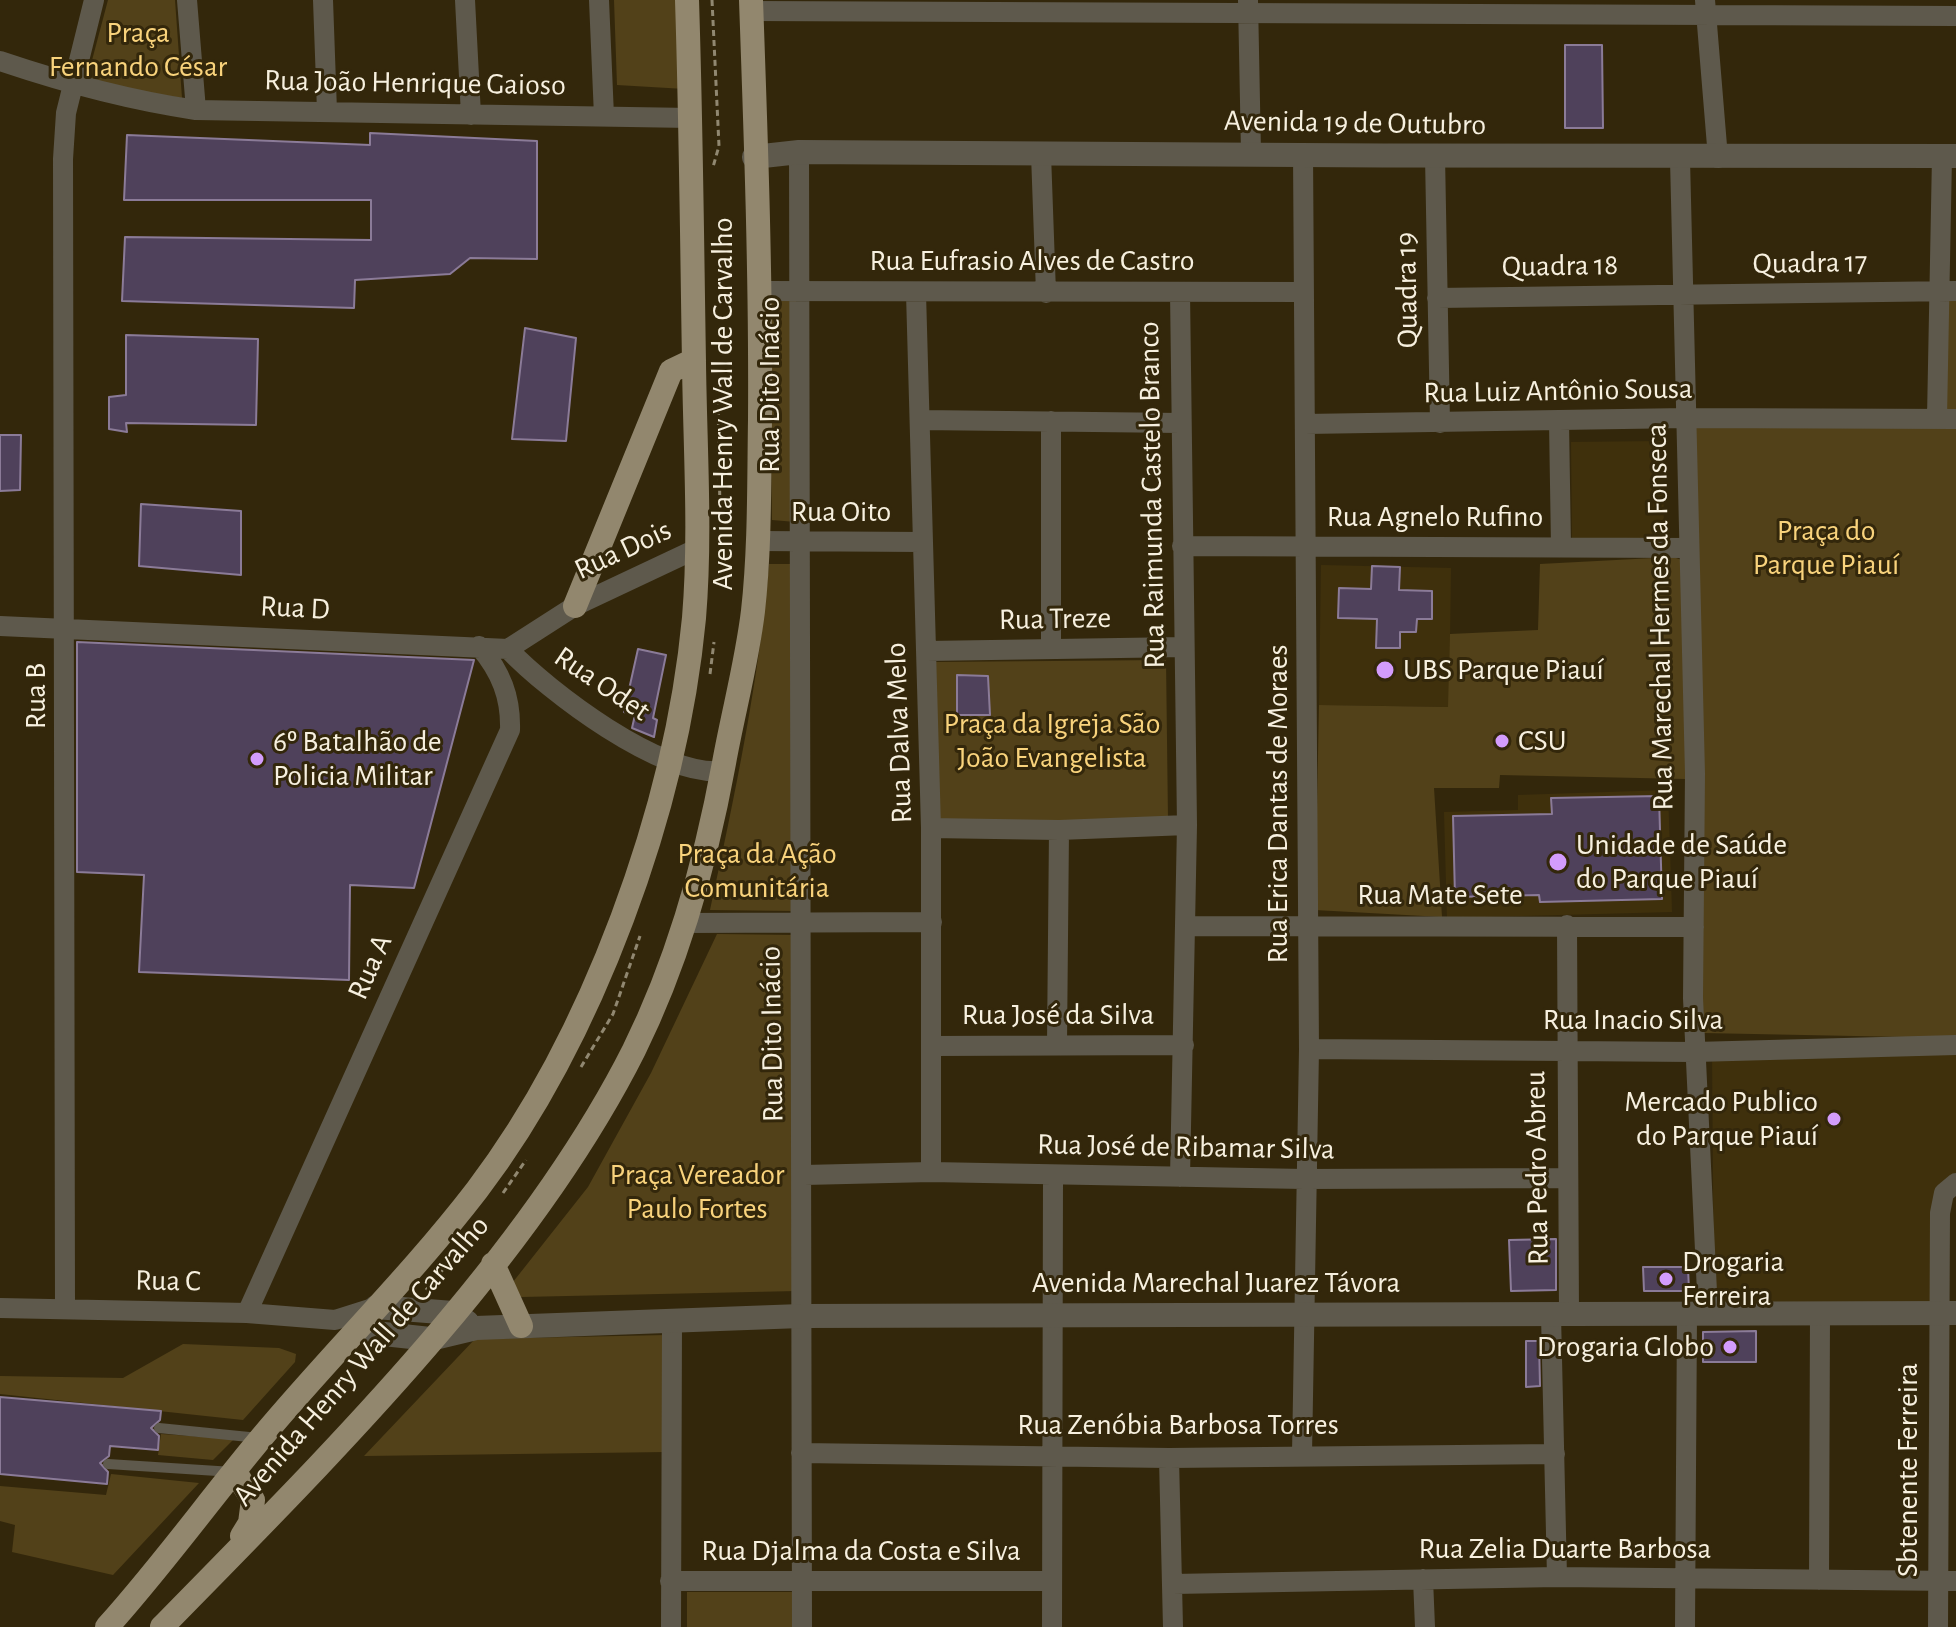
<!DOCTYPE html>
<meta charset="utf-8">
<style>
body{margin:0}
canvas{display:block;background:#33270b}
</style>
<canvas width="1956" height="1627"></canvas>
<script>
const ctx = document.querySelector('canvas').getContext('2d');
ctx.lineJoin = 'round';
function fill(path, color) { ctx.fillStyle = color; ctx.fill(path, 'evenodd'); }
function strokePath(path, color, width, dash) { ctx.strokeStyle = color; ctx.lineWidth = width; ctx.lineCap = dash ? 'butt' : 'round'; ctx.setLineDash(dash || []); ctx.stroke(path); }
function drawText(font, color, halo, rows, align = 'center') {
  ctx.font = font + ' "Alegreya Sans",sans-serif'; ctx.lineWidth = 6; ctx.setLineDash([]); ctx.textBaseline = 'middle'; ctx.strokeStyle = halo; ctx.fillStyle = color; for (const [text, x, y, turn = 0] of rows) {
    ctx.save(); ctx.translate(x, y); ctx.rotate((+turn || 0) * Math.PI / 180); ctx.textAlign = isNaN(turn) ? turn : align; if (halo) ctx.strokeText(text, 0, 0); ctx.fillText(text, 0, 0); ctx.restore();
  }
}
fill(new Path2D(`
 M1663,441L1664,540H1572L1571,442Z
 M1321,565L1451,568L1449,707L1319,705Z
 M1668,790L1672,912L1447,918L1444,812L1518,810V795Z
 M1956,1047V1187L1946,1202L1943,1305H1714L1712,1050Z`), '#3f300c');
fill(new Path2D(`
 M108,0H175L182,98L86,83Z
 M614,0H681L685,89L617,85Z
 M1946,291H1956V1038L1703,1033L1694,417L1946,419Z
 M796,300V522L772,520L769,301Z
 M1673,557L1682,560L1686,779L1500,775L1499,788H1434L1442,917L1315,910L1319,705L1448,707L1450,634L1538,630L1540,564Z
 M769,564H792L796,911L710,910C735,795 759,681 769,564Z
 M1166,660L1168,821L937,822L936,662Z
 M717,934L794,935L797,1291L521,1297L513,1282L588,1187L651,1073Z
 M667,1335L666,1452L364,1456L475,1339Z
 M183,1344L279,1348L296,1354L295,1362L243,1420L0,1394V1376L123,1378Z
 M161,1434L234,1439L213,1460L158,1455Z
 M111,1474L199,1483L113,1575L12,1552L15,1525L0,1521V1486L106,1495Z
 M687,1592H794L795,1627H687Z`), '#524119');
const building = new Path2D(`
 M1565,45H1602L1603,128H1565Z
 M370,133L537,141V259L470,258L450,274L355,280L354,308L122,301L125,237L371,240V200H124L127,135L370,145Z
 M525,328L576,338L566,441L512,439Z
 M126,335L258,339L256,425L126,423L127,432L109,429V397L126,395Z
 M0,435H21L20,490L0,491Z
 M141,504L241,511V575L139,566Z
 M1372,566L1400,567L1399,590L1432,591V619H1417L1416,632H1400V648H1376L1377,619L1338,618L1339,588L1371,589Z
 M77,642L474,660L414,888L350,885L349,980L139,972L144,875L77,872Z
 M638,649L666,655L653,718L657,720L654,737L632,728L635,715L624,712Z
 M957,675L988,676L990,715H957Z
 M1659,796L1662,899L1540,902L1539,895L1455,897L1453,816L1552,814L1551,798Z
 M1556,1239V1290L1511,1291L1509,1240Z
 M1643,1267H1688L1689,1291H1644Z
 M1756,1331V1362H1703V1332Z
 M1526,1341H1539L1540,1386L1526,1387Z
 M0,1397L161,1411L160,1420L151,1428L159,1436L158,1450L110,1446L109,1456L100,1463L108,1472L107,1484L0,1474Z`);
fill(building, '#4f415b');
strokePath(building, '#8b7b98', 2);
strokePath(new Path2D(`
 M712,0L719,146L713,167
 M718,399L720,511
 M710,674L714,642
 M581,1067L613,1014L640,936
 M503,1193L526,1160
 M426,1290L454,1256`), '#918871', 3, [6, 4]);
strokePath(new Path2D(`
 M159,1428L259,1438
 M108,1464L233,1472`), '#5e594c', 10);
strokePath(new Path2D(`
 M187,0L196,110
 M323,0L327,111
 M465,0L471,115
 M599,0L604,116
 M1248,0L1251,153
 M1705,0L1718,158
 M752,11L1956,16
 M0,61C65,83 128,100 196,110L691,118
 M799,152L802,1627
 M1041,154L1046,293
 M1435,156L1440,423
 M1680,159L1695,774L1693,998L1708,1313
 M760,291L1304,292
 M1180,292L1187,825L1180,1177
 M916,293L931,828V1172
 M1437,298L1956,291
 M1937,418L1942,156
 M921,420L1180,423
 M1051,421V649
 M1559,421L1561,547
 M1305,424L1686,418L1956,419
 M758,541L923,542
 M1182,546L1688,548
 M0,626L508,649L575,606L696,549
 M508,649C549,692 661,777 722,771
 M927,651L1184,647
 M931,828L1059,830L1187,825
 M685,923L932,922
 M1567,925L1569,1314
 M1186,926L1694,927
 M1057,1044L1059,830
 M933,1046L1184,1045
 M1309,1049L1695,1052L1956,1045
 M804,1175L931,1172L1304,1179L1567,1178
 M0,1308L247,1313L335,1320L376,1307
 M65,1308L63,159L66,113L94,0
 M247,1313L510,730C511,697 501,672 479,646
 M1551,1315L1557,1577
 M801,1453L1169,1458L1555,1454
 M1302,1454L1309,1049L1303,153
 M1169,1458L1173,1627
 M1423,1579L1425,1627
 M1819,1580L1820,1314
 M670,1581H1052
 M1173,1584L1557,1577L1956,1581
 M671,1627L672,1321
 M1052,1627L1053,1176
 M1685,1627L1687,1314
 M1938,1627L1940,1213L1944,1193L1956,1183`), '#5e594c', 20);
strokePath(new Path2D(`
 M754,157L799,152C1185,154 1570,158 1956,156
 M376,1307L453,1313L467,1322
 M356,1331L430,1339L476,1328L801,1316L1956,1313`), '#5e594c', 24);
strokePath(new Path2D(`
 M575,606L671,371L694,360
 M493,1264L521,1326
 M235,1472L253,1500L250,1523L242,1536
 M107,1627C162,1566 210,1499 262,1437C332,1353 411,1276 477,1190C593,1037 676,809 694,618C701,534 695,448 694,363C692,242 691,121 687,0
 M162,1627C326,1459 528,1261 634,1050C678,961 706,861 724,763C733,713 747,662 753,611C760,548 759,483 760,420C761,280 756,140 751,0`), '#92876e', 24);
for (const [x, y, r, color] of [
 [1385,670,10,"#d39cfc"],
 [1502,741,8,"#d39cfc"],
 [257,759,8,"#d39cfc"],
 [1558,862,10,"#d39cfc"],
 [1834,1119,8,"#d39cfc"],
 [1666,1279,8,"#d39cfc"],
 [1730,1347,8,"#d39cfc"]
]) { const dot = new Path2D(); dot.arc(x, y, r, 0, 2 * Math.PI); ctx.fillStyle = color; ctx.fill(dot); strokePath(dot, '#33270b', 3); }
drawText('30px', '#f9d37c', '#33270b', [
 ["Praça",138,33],
 ["Fernando César",138,67],
 ["Praça do",1826,531],
 ["Parque Piauí",1826,565],
 ["Praça da Igreja São",1052,724],
 ["João Evangelista",1052,758],
 ["Praça da Ação",757,854],
 ["Comunitária",757,888],
 ["Praça Vereador",697,1175],
 ["Paulo Fortes",697,1209]
]);
drawText('30px', '#f7f0df', '#33270b', [
 ["Rua João Henrique Gaioso",415,83,1],
 ["Avenida 19 de Outubro",1355,123,1],
 ["Rua Eufrasio Alves de Castro",1032,261],
 ["Quadra 17",1810,263,-1],
 ["Quadra 18",1560,266,-1],
 ["Quadra 19",1407,290,-91],
 ["Rua Dito Inácio",770,385,-90],
 ["Rua Luiz Antônio Sousa",1558,391,-1],
 ["Avenida Henry Wall de Carvalho",723,404,-90],
 ["Rua Raimunda Castelo Branco",1152,495,-91],
 ["Rua Oito",841,512],
 ["Rua Agnelo Rufino",1435,517],
 ["Rua Dois",623,550,-25],
 ["Rua D",295,608,3],
 ["Rua Marechal Hermes da Fonseca",1660,617,-91],
 ["Rua Treze",1055,619,-1],
 ["Rua Odet",602,684,34],
 ["Rua B",36,696,-90],
 ["Rua Dalva Melo",899,733,-92],
 ["Rua Erica Dantas de Moraes",1278,804,-90],
 ["Rua Mate Sete",1440,895],
 ["Rua A",370,967,-66],
 ["Rua José da Silva",1058,1015],
 ["Rua Inacio Silva",1633,1020],
 ["Rua Dito Inácio",772,1034,-91],
 ["Rua José de Ribamar Silva",1186,1147,1],
 ["Rua Pedro Abreu",1537,1168,-91],
 ["Rua C",168,1281,1],
 ["Avenida Marechal Juarez Távora",1216,1283],
 ["Avenida Henry Wall de Carvalho",361,1361,-49],
 ["Rua Zenóbia Barbosa Torres",1178,1425],
 ["Sbtenente Ferreira",1908,1470,-90],
 ["Rua Zelia Duarte Barbosa",1565,1549],
 ["Rua Djalma da Costa e Silva",861,1551]
]);
drawText('30px', '#f7f0df', '#33270b', [
 ["UBS Parque Piauí",1403,670],
 ["CSU",1518,741],
 ["6º Batalhão de",273,742],
 ["Policia Militar",273,776],
 ["Unidade de Saúde",1576,845],
 ["do Parque Piauí",1576,879],
 ["Mercado Publico",1818,1102,"right"],
 ["do Parque Piauí",1818,1136,"right"],
 ["Drogaria",1682,1262],
 ["Ferreira",1682,1296],
 ["Drogaria Globo",1714,1347,"right"]
], 'left');
</script>
